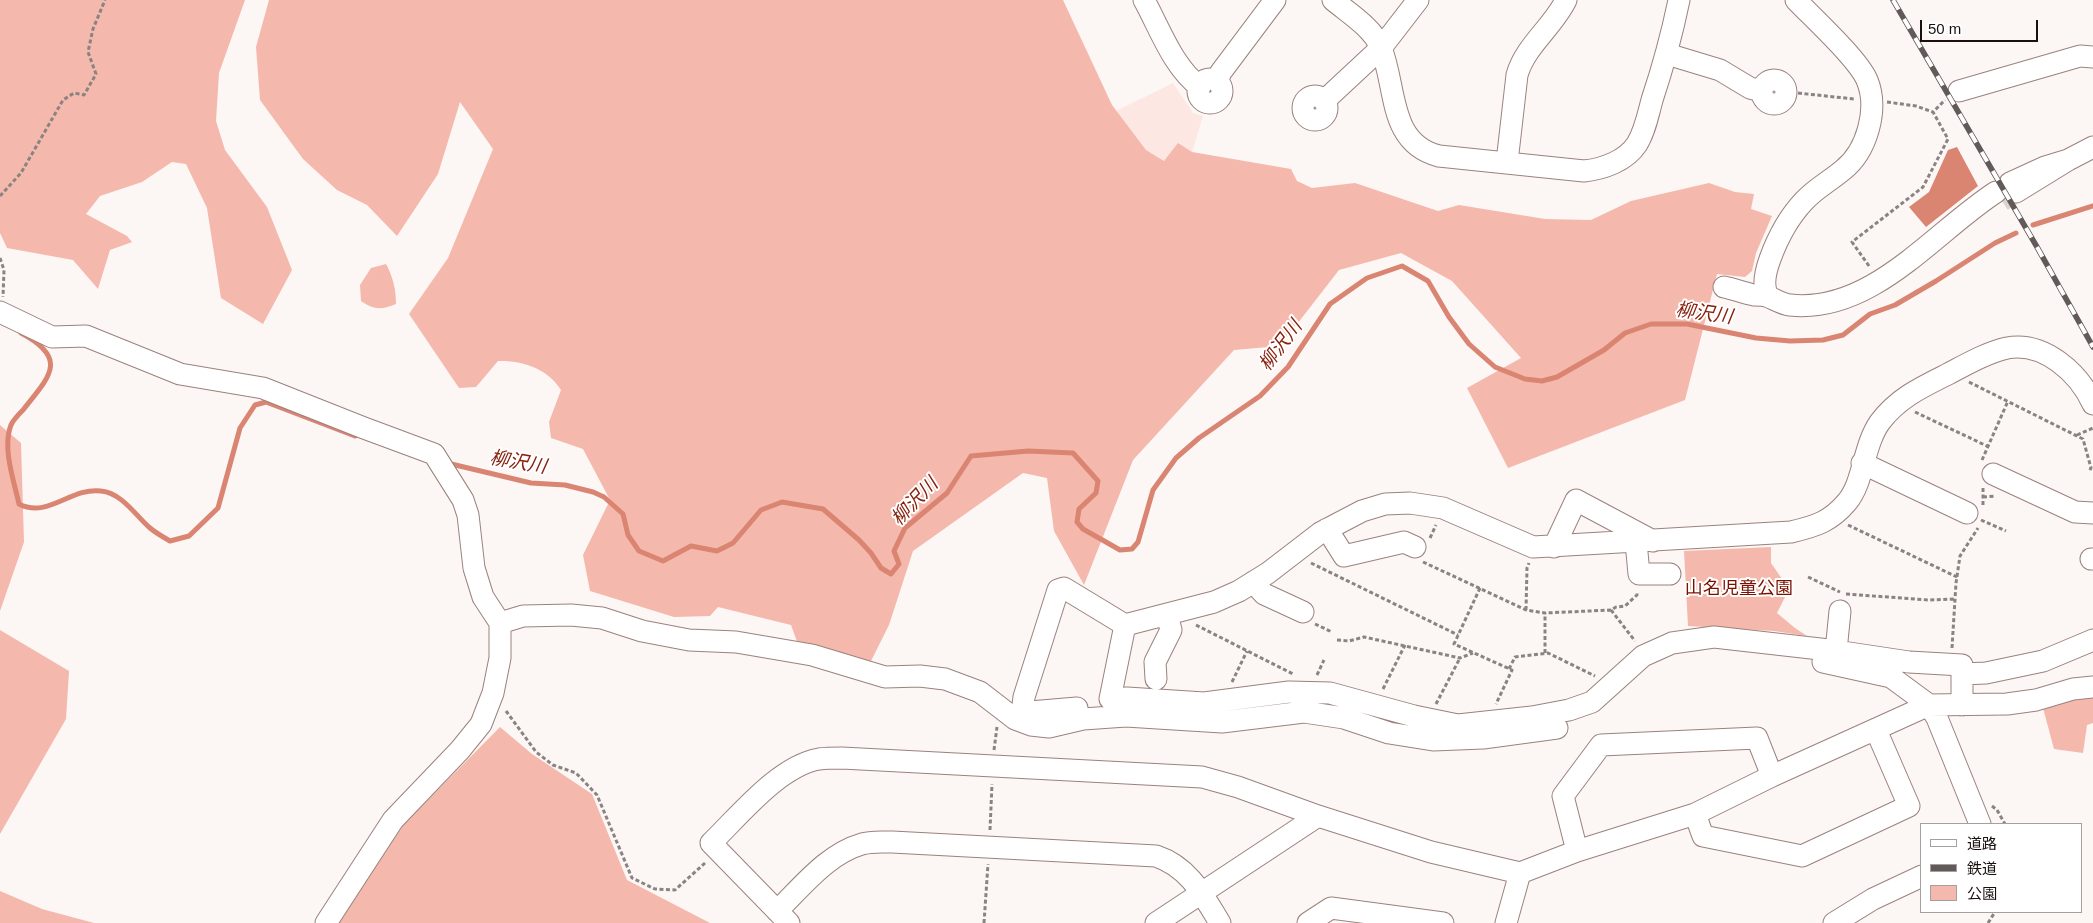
<!DOCTYPE html>
<meta charset="utf-8">
<style>
body{margin:0}
#map{position:relative;width:2093px;height:923px;overflow:hidden;background:#fcf6f5;font-family:Arial,"Noto Sans JP",sans-serif}
canvas{display:block}
.legend{position:absolute;left:1920px;top:823px;width:162px;height:90px;box-sizing:border-box;background:#fff;border:1px solid #a3a09f;margin:0;padding:6px 9px;list-style:none;font-size:15px;color:#1a110f}
.legend li{display:flex;align-items:center;gap:10px;height:25px}
.legend b{width:25px;border:1px solid #a3a09f}
.scale{position:absolute;left:1920px;top:20px;width:118px;height:22px;box-sizing:border-box;border:2px solid #1a110f;border-top:0;padding-left:6px;font-size:15px;line-height:18px;white-space:nowrap;color:#1a110f;-webkit-text-stroke:4px #fff;paint-order:stroke}
</style>
<div id="map">
<canvas width="2093" height="923"></canvas>
<ul class="legend">
<li><b style="height:6px;background:#fff"></b>道路</li>
<li><b style="height:6px;background:#625a58"></b>鉄道</li>
<li><b style="height:14px;background:#f4b9ac"></b>公園</li>
</ul>
<div class="scale">50 m</div>
</div>
<script>
const ctx = document.querySelector('canvas').getContext('2d');
ctx.lineJoin = 'round';
function fill(path, color) { ctx.fillStyle = color; ctx.fill(path, 'evenodd'); }
function strokePath(path, color, width, dash) { ctx.strokeStyle = color; ctx.lineWidth = width; ctx.lineCap = dash ? 'butt' : 'round'; ctx.setLineDash(dash || []); ctx.stroke(path); }
function drawText(font, color, halo, rows, align = 'center') {
  ctx.font = font + ' Arial,"Noto Sans JP",sans-serif'; ctx.lineWidth = 4; ctx.setLineDash([]); ctx.textBaseline = 'middle'; ctx.strokeStyle = halo; ctx.fillStyle = color; for (const [text, x, y, turn = 0] of rows) {
    ctx.save(); ctx.translate(x, y); ctx.rotate((+turn || 0) * Math.PI / 180); ctx.textAlign = isNaN(turn) ? turn : align; if (halo) ctx.strokeText(text, 0, 0); ctx.fillText(text, 0, 0); ctx.restore();
  }
}
fill(new Path2D(`
 M1173,83L1193,113L1203,116L1192,152L1164,161L1146,150L1116,111Z`), '#fde7e2');
fill(new Path2D(`
 M0,0H245L219,73L216,121L225,150L267,207L292,270L263,324L221,298L207,208L186,164L172,162L142,182L100,196L86,214L127,236L132,242L110,250L98,289L73,260L7,248L0,233Z
 M269,0H1063L1112,105L1146,150L1164,161L1178,143L1192,152L1291,169L1297,181L1312,188L1355,183L1438,211L1459,205L1545,219L1591,220L1631,201L1709,183L1735,192L1754,194L1751,209L1772,216L1756,253L1752,271L1745,277L1717,274L1685,400L1508,468L1467,388L1521,358L1452,281L1401,253L1339,270L1280,346L1234,350L1133,460L1084,585L1054,531L1047,478L1023,473L913,551L889,625L870,663L799,647L791,625L718,607L710,616L674,617L590,591L583,555L610,500L583,449L551,438L549,422L561,390C548,369 523,360 498,361L476,387L459,388L409,314L448,258L493,149L460,102L438,174L397,236L367,205L337,190L303,159L260,100L256,47Z
 M386,264C393,277 396,289 396,304C382,310 374,310 361,301L360,285L371,268Z
 M0,425L21,443L24,542L0,611Z
 M1771,547V563L1789,589L1777,613L1795,628L1807,636L1774,631L1688,626L1684,551Z
 M0,630L69,671L66,719L0,834Z
 M2084,695L2093,697V723L2087,725L2083,753L2054,749L2043,708Z
 M500,727L532,754L592,794L627,880L710,923H338L403,825Z
 M0,891L42,909L94,923H0Z`), '#f4b9ac');
fill(new Path2D(`
 M1957,147L1978,186L1926,227L1909,207L1929,192L1948,150Z`), '#da8472');
strokePath(new Path2D(`
 M2033,225L2093,206
 M21,333C70,359 49,377 23,410C19,414 13,420 11,425C2,448 14,481 19,504C48,519 71,487 101,491C122,493 136,516 150,528C156,533 163,537 170,541L189,536L218,508L240,428L255,405L266,402L355,436
 M447,463L531,483L565,485L593,492L604,497L623,514L628,535L639,551L663,561L691,546L717,551L733,543L761,510L782,502L823,509L859,540L871,553L881,568L891,574L899,564L894,551L905,528L947,493L971,456L1028,451L1073,453L1098,481L1096,493L1079,509L1077,522L1083,529L1120,550L1132,549L1138,542L1153,490L1176,458L1199,438L1260,396L1288,367L1330,304L1367,278L1402,266L1428,281L1449,317L1469,344L1495,367L1525,379L1542,381L1557,377L1571,369L1604,350L1625,333L1651,324H1687L1756,338L1790,341L1823,340L1843,335L1870,314L1895,305L1936,281L1995,243L2016,233`), '#da8472', 5);
strokePath(new Path2D(`
 M2002,201L2016,192`), '#dad4d2', 21, [21, 11]);
const minor = new Path2D(`
 M1144,0C1160,29 1173,67 1200,87
 M1333,0C1350,14 1373,28 1381,48C1397,88 1388,143 1439,156L1584,171C1603,169 1626,161 1637,144C1645,131 1648,115 1652,100C1663,67 1672,34 1679,0
 M1667,54L1720,70L1750,88L1762,91
 M1198 91a12 12 0 1 1 24 0a12 12 0 1 1-24 0Z
 M1762 92a12 12 0 1 1 24 0a12 12 0 1 1-24 0Z
 M1217,81L1221,72L1275,0
 M1959,91L2080,56L2093,57
 M1303 108a12 12 0 1 1 24 0a12 12 0 1 1-24 0Z
 M1324,101L1381,48L1418,0
 M2068,160L2093,147
 M1507,162L1517,75C1525,46 1553,27 1566,0
 M2010,183L2045,167L2068,160L2016,192
 M1724,287C1734,289 1744,293 1754,295C1759,295 1765,295 1769,297C1776,300 1782,304 1790,305C1872,314 1934,232 1996,192
 M1768,296C1762,286 1766,270 1770,259C1778,237 1788,218 1804,201C1816,188 1830,181 1843,170C1867,151 1879,109 1867,80C1857,58 1814,19 1796,0
 M0,312L52,337L86,336L180,374L263,388L364,428L434,454L463,500L468,515L474,568L483,597L500,623V658L493,693L481,724L460,750L393,820L326,923
 M1862,463L1967,513
 M1993,474L2075,512L2093,513
 M1327,529L1344,556L1404,542L1415,547
 M1636,542L1639,574H1670
 M1554,547L1576,500L1653,541
 M2091,559H2093
 M1253,582L1264,594L1303,612
 M500,623L523,616L571,615L602,618L642,631L689,640L736,642L812,655L885,677L920,676L945,679L980,692L1015,719L1031,725L1049,727L1083,719L1126,716L1222,722L1304,712L1344,718L1389,733L1433,740L1483,738L1557,728
 M1836,651L1840,611
 M1823,662L1891,677L1929,705L1937,718L1980,824
 M1962,674L1986,673L2043,661L2093,640
 M1156,679L1155,662L1171,630L1167,614
 M1962,705V665L1909,662L1829,650L1714,637L1672,643L1643,656L1592,702L1569,710L1532,717L1458,725L1414,716L1330,693L1289,692L1204,703L1127,698L1110,699L1125,625L1214,602L1239,591L1268,573L1320,533L1362,511L1385,504L1410,503L1443,508L1533,547L1791,532C1816,526 1830,522 1847,502C1864,482 1863,446 1880,422C1898,398 1922,387 1948,374C1967,364 1986,353 2007,348C2044,341 2079,373 2093,404
 M1077,708L1030,712L1023,705L1024,697L1058,590L1064,588L1125,625
 M1695,814L1703,836L1802,856L1909,806L1876,730
 M1577,851L1563,796L1601,745L1757,738L1772,776
 M777,911C802,887 827,854 862,844C871,841 882,842 892,842L1156,856C1189,867 1203,895 1220,923
 M789,923L711,843C740,815 779,766 819,759C826,758 835,758 842,758L1202,777L1238,787L1318,816L1431,852L1520,873L1577,851L1695,814L1772,776L1929,705L2007,704L2036,700L2073,689L2093,687
 M1156,923L1318,816
 M1308,923L1331,908L1443,923
 M1506,923L1520,873
 M1834,923L1873,899L1922,876`);
strokePath(minor, '#9b827c', 23);
strokePath(new Path2D(`
 M1798,93L1854,99
 M1887,102L1916,106L1933,112
 M0,196L21,173L63,100L74,93L84,95L96,74L88,52L93,29L105,0
 M0,258L4,270L3,297
 M1869,266L1852,242L1923,187L1948,139L1933,112L1945,100
 M1969,382L2083,439L2091,468L2089,472
 M1915,412L1987,446
 M2077,435L2093,428
 M1982,460L2008,401
 M1983,488V505
 M1983,497L1996,496
 M1981,520L2006,531
 M1848,525L1957,577
 M1430,538L1436,525
 M1423,562L1526,610L1545,613L1611,610L1616,607L1625,606L1637,595V592
 M1311,563L1458,635
 M1808,577L1840,592
 M1480,588L1454,644L1512,670L1496,704
 M1846,594L1929,600L1955,599
 M1526,610L1527,568L1529,563
 M1611,610L1635,641
 M1315,624L1332,632
 M1196,625L1293,674
 M1337,640L1349,641L1364,637L1460,658L1473,653
 M1952,648L1956,583L1960,556L1978,528
 M1545,653V613
 M1509,669L1515,657L1548,653L1595,676
 M1317,675L1324,660
 M1232,682L1247,651
 M1383,689L1405,645
 M1436,704L1460,658
 M506,711L536,752L553,765L576,773L597,795L632,878L655,889L675,890L705,863
 M994,750L997,727
 M1992,806L1997,810L2005,824
 M990,830L992,784
 M984,923L988,864
 M1988,923L1995,912`), '#8b8382', 3, [4, 2.5]);
strokePath(minor, '#fff', 21);
const rail = new Path2D(`
 M1893,0L2037,247L2093,347`);
strokePath(rail, '#625a58', 5.5);
strokePath(rail, '#fff', 4, [11]);
drawText('18px', '#7a1100', '#fff', [
 ["山名児童公園",1739,589]
]);
drawText('italic 19px', '#88220e', '#fff', [
 ["柳沢川",1704,314,8],
 ["柳沢川",1281,346,-53],
 ["柳沢川",518,463,10],
 ["柳沢川",915,502,-46]
]);
</script>
